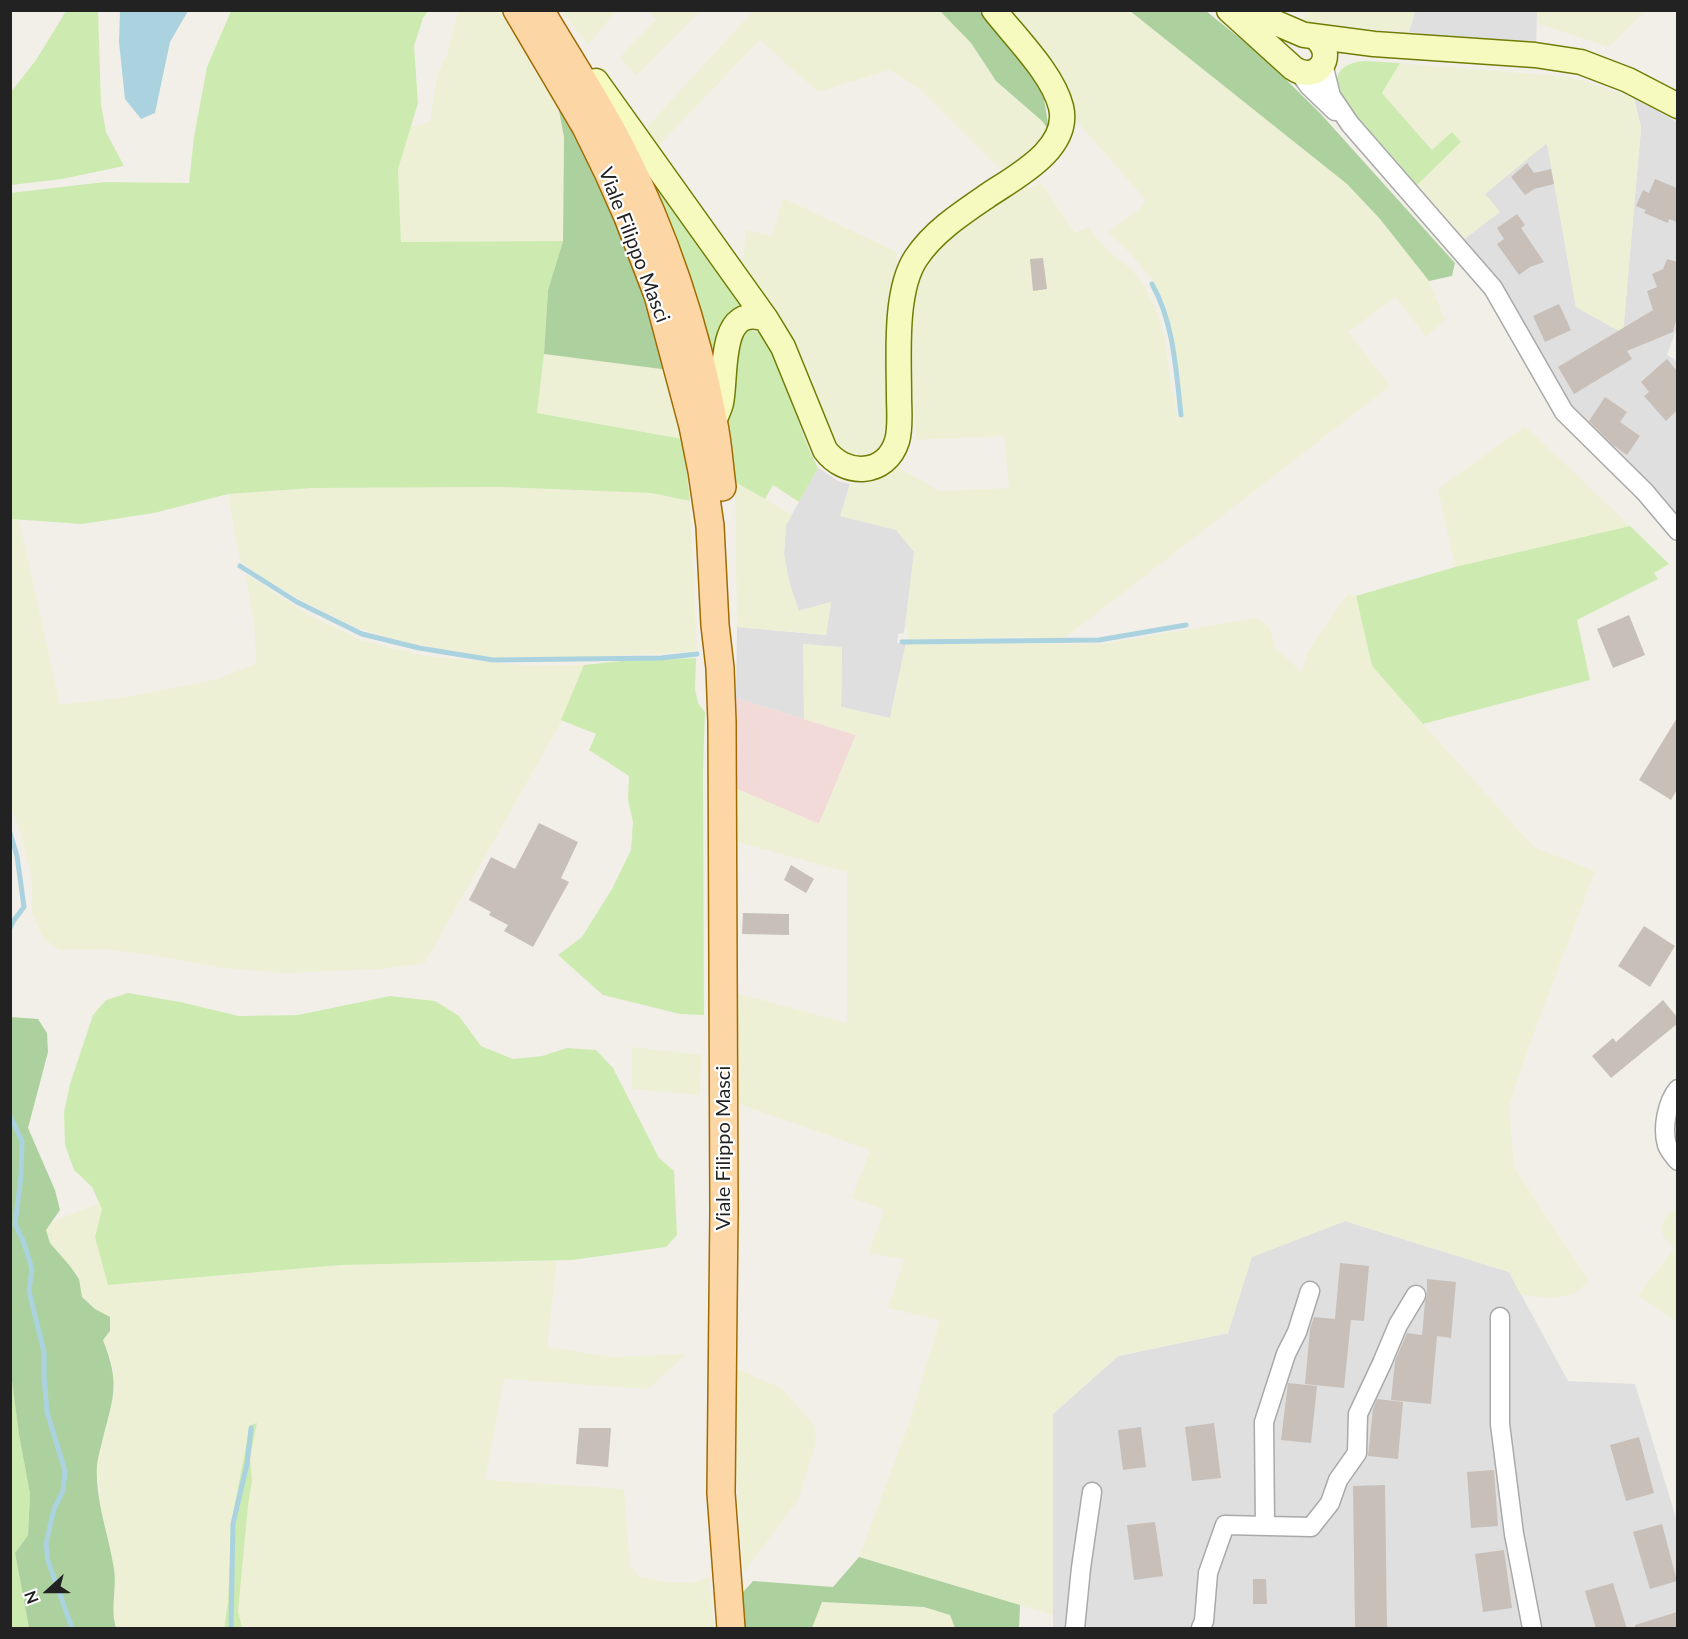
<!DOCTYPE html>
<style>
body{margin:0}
#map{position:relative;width:1688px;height:1639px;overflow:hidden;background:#f2efe9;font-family:Lato,sans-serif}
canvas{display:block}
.frame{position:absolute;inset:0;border:12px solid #222;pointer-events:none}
.north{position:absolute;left:18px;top:1561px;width:60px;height:60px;-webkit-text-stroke:4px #fff;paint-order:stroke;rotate:249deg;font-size:16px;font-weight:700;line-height:24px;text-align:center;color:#222}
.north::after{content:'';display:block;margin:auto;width:21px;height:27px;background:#222;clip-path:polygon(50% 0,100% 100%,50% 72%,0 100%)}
</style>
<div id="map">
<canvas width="1688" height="1639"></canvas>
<div class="frame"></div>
<div class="north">N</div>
</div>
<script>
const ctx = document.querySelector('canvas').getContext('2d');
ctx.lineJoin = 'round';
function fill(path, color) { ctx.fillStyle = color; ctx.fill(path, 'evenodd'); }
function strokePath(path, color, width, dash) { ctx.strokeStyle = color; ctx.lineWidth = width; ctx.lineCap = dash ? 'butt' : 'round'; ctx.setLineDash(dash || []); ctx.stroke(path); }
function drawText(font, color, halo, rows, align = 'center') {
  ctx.font = font + ' Lato,sans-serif'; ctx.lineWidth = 4.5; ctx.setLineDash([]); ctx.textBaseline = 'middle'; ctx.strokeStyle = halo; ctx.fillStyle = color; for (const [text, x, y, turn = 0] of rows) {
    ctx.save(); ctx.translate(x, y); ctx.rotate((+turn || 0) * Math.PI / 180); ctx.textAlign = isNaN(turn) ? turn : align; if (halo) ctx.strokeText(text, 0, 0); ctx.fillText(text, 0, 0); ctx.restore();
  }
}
fill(new Path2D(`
 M1415,11H1537L1536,48L1409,32Z
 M1634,98L1677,122L1678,325L1667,355L1677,361V516L1662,496L1629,464L1584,427L1463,240L1499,212L1485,194L1547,142L1576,307L1623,333L1641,128Z
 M818,468L838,481L850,484L841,516L896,529L915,552L904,633L898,634L897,643H906L890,718L841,707L842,647L804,645V719L736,698L737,627L826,635L831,602L798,611L789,584L784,554L786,525Z
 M1345,1221L1509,1272L1568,1381L1635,1384L1677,1521V1628H1053V1414L1118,1356L1228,1333L1251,1257Z`), '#e0dfdf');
fill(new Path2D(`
 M736,698L856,735L819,824L737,789Z`), '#f2dad9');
fill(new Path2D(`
 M940,10L971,43L996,81L1042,121L1049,130L1043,146L1009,178L920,89L889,70L818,92L760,40L656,148L646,128L753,11Z
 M458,11H501L556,95L564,137L563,241L401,243L398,170L403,145L409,127L430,122L437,75L447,55Z
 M562,11H616L588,45Z
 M648,11H700L636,76L620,57L656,19Z
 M1000,11H1130L1347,184L1380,219L1429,281L1445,320L1426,337L1396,297L1348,332L1390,386L1062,640L1021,637L907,640L908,629L905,627L914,552L896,530L840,516L850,484H863L876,480L895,465L939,491L1009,488L1004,436L916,440L913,375L908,338L910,308L926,256L965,219L1027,180L1028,189L1041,182L1075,233L1088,227L1106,249L1131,269L1143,284L1156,309L1165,340L1169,373L1178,420L1184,416L1173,337L1165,305L1154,282L1131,254L1108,232L1142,207L1145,199L1074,118L1030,47Z
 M1305,11H1415L1409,32L1351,28L1304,22Z
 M1537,11V10L1645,11L1609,47L1537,23Z
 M1400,63L1570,77L1634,98L1641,128L1623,333L1576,307L1547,143L1485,194L1500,212L1463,240L1416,186L1461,142L1433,150L1382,93Z
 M783,198L897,252L892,395L884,442L882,449L872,459H842L742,267L746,230L772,236Z
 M544,354L669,370L683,439L537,413Z
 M1525,426L1630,526L1455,567L1438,489Z
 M735,482L792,515L786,525L784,554L790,584L799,611L831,602L826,635L737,627Z
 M500,487L651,493L690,501L697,651L597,657L490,658L399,641L355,627L302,601L262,577L240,561L228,494L313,488Z
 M11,519H19L60,705L128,697L218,679L256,663L254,622L245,574L309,615L361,640L425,656L532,666L584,665L566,713L425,963L383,969L285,973L223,968L153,955L103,949L60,950L43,938L32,913V880L20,831L11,807Z
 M1348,593L1356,596L1372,666L1423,724L1534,847L1595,871L1529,1046L1509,1105L1514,1167L1589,1281L1574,1294L1551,1298L1521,1295L1509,1272L1345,1221L1252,1257L1228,1333L1118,1356L1053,1414V1615L859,1557L909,1423L940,1320L888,1308L904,1259L869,1253L884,1210L852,1198L870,1150L736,1103V993L847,1023V872L737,842V789L819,824L856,735L804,719L803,644L842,647L841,707L890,718L906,643L1102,644L1257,618L1270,628L1275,647L1301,672L1309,649Z
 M632,1047L701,1055L700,1095L632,1089Z
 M99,1203L102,1209L95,1237L108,1285L341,1265L557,1261L547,1347L614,1357L686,1354L648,1389L504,1379L485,1480L624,1489L630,1566L639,1576L663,1582L694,1583L709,1577L714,1628H242L238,1611L248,1506L252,1481L250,1458L256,1423L250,1425L231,1524L228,1602L224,1628H116L112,1615L115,1594L114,1571L101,1509L97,1465L115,1391L112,1362L103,1340L95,1309L82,1297L79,1279L70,1266L50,1243L46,1230L52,1222Z
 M1677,1207L1678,1261L1675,1265L1678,1267L1677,1322L1638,1295L1674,1249L1664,1237L1661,1230L1664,1219Z
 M736,1368L783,1389L815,1427L816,1442L798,1500L744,1572L736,1479Z
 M821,1602L924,1607L951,1615L955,1628H812Z`), '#eef0d5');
fill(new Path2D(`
 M66,11H98L101,104L106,132L124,166L62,179L11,185V92L36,60Z
 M231,11H428L423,18L414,46L418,103L398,169L401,242L563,241L548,290L544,354L537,413L683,439L690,501L651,493L500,487L313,488L228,494L154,513L82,524L11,519L10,193L105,182L189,183L194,137L207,67Z
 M1364,61L1400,63L1382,93L1432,150L1452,132L1461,142L1416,186L1345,106C1331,83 1333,64 1364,61Z
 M636,157L747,312L714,369Z
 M749,330L762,333C768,344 774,355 779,367C794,402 800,434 818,468L799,502L773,485L765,499L735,482L729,439L727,398L737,334Z
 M1630,526L1669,564L1654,573L1658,579L1577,620L1590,680L1423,724L1372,666L1356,596L1455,567Z
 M696,658L695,689L698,703L705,712L703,771L704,1015L680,1014L603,995L558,955L582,937L612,889L631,850L633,822L628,800L629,776L589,750L596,734L561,720L584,665L621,661Z
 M128,993L180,1002L239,1016L298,1015L390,996L435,1001L459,1016L481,1046L513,1059L542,1056L567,1048L596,1050L613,1068L659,1158L674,1171L677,1235L666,1247L572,1260L341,1265L108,1285L95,1237L102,1209L92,1187L74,1170L65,1145L64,1112L70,1084L93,1015L106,1000Z
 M10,1366L19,1435L30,1494L28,1535L15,1553L29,1628H11Z
 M257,1423L250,1458L252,1481L248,1506L238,1611L242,1628H224L228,1602L231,1524L250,1425Z`), '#cdebb0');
fill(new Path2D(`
 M940,11H979L1012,50L1043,92L1049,130L1042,121L996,81L971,43Z
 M1130,11H1206L1262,56L1319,112L1455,263L1452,276L1429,281L1380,219L1347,184Z
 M556,95L582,144L645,284L669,370L544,354L548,290L563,241L564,137Z
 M11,1017L38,1019L47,1033L48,1052L28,1128L55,1190L60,1210L46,1230L50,1243L70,1266L79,1279L82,1297L95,1309L110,1317V1331L103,1340C120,1384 114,1395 103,1438C101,1447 98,1456 97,1465C95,1501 109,1535 114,1569C117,1591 110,1607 116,1628H29L15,1553L28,1535L30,1494L19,1435L10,1366Z
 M859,1557L1020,1605L1019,1628H955L950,1615L924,1607L822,1602L812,1628H740L735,1601L753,1581L833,1587Z`), '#add19e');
fill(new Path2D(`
 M120,11H188L170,42L155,113L141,119L125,99L119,42Z`), '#aad3df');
strokePath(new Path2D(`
 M1152,284C1174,323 1176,371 1181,415
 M240,566L297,602L362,634L419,648L493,660L661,658L697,654
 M902,642L1099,640L1186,625
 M10,833L17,856L24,907L14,920L10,928
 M10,1116L22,1141L21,1176L15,1224L24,1243L32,1269L29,1291L44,1352V1376L47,1412L65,1471L63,1491L54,1509L46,1544L48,1561L72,1628
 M231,1628L233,1524L247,1464L251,1428`), '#aad3df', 5);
fill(new Path2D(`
 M1527,163L1534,173L1551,169L1554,184L1534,189L1525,195L1511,177Z
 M1655,179L1677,188V222L1669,219L1668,223L1644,213L1646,210L1636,206L1643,190L1649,193Z
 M1517,214L1525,225L1521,228L1544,262L1530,267L1519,275L1497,244L1504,239L1497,228Z
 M1043,258L1047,289L1033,291L1030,259Z
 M1667,259L1677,262V317L1673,332L1627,351L1632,359L1574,394L1558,367L1653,310L1647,291L1657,287L1652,274L1663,269Z
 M1559,304L1571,330L1545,342L1533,316Z
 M1667,359L1677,371V410L1666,421L1644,396L1649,392L1641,382Z
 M1605,397L1627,412L1620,422L1640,436L1627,455L1613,445L1589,421Z
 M1629,615L1645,655L1613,668L1597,629Z
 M1677,718V790L1671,800L1639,780Z
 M539,823L578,842L561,878L569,882L533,947L504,931L508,925L489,915L491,912L469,900L491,857L515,869Z
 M791,865L814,879L806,893L784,880Z
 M743,913L789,914V935L742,934Z
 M1644,926L1675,946L1650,987L1618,966Z
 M1663,1000L1677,1017V1024L1611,1078L1592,1056L1613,1038L1616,1042Z
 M1340,1263L1369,1266L1364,1321L1351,1320L1344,1388L1305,1384L1310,1329L1314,1317L1335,1319Z
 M1427,1279L1456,1282L1451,1338L1437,1336L1431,1404L1391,1400L1395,1361L1407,1333L1422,1335L1425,1302L1427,1296Z
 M1288,1383L1317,1386L1311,1443L1281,1440Z
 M1377,1399L1403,1402L1398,1459L1368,1456L1373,1409Z
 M1214,1423L1221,1478L1192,1481L1185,1427Z
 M1141,1427L1146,1467L1123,1470L1118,1430Z
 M579,1428H611L608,1467L576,1464Z
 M1639,1437L1654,1493L1626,1501L1610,1445Z
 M1494,1470L1498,1526L1471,1528L1467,1472Z
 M1385,1485L1387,1629H1355L1353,1486Z
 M1155,1522L1163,1576L1134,1580L1127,1525Z
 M1662,1524L1677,1581L1650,1589L1633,1532Z
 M1504,1550L1512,1608L1483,1612L1475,1554Z
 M1253,1579H1266L1267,1604H1253Z
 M1613,1583L1627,1629H1596L1585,1591Z
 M1677,1612V1629H1635V1625Z`), '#c7bfb8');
const minor = new Path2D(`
 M1323,64L1331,96L1350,124L1493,288L1564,412L1645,492L1678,531
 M1298,71L1309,86L1335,111
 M1678,1089C1667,1102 1662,1128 1667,1145C1669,1151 1674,1156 1678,1161
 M1500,1317V1424L1514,1534L1532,1628
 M1265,1525L1264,1422L1286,1354L1297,1332L1310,1291
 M1075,1628L1081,1568L1092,1492
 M1201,1628L1204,1621L1208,1573L1225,1525L1311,1527L1330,1503L1338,1480L1357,1453L1358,1414L1382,1363L1398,1325L1416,1295`);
const secondary = new Path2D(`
 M1229,10L1293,68C1317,85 1338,55 1315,37
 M1246,10L1304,35
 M1305,35L1374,44L1535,55L1581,62L1628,80L1678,106
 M596,81L766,319L783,347L825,450C845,477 886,476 897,441C901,427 899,411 899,396C899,357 894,291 916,258C933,232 962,213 987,196C1015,177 1071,149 1061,107C1053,74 1015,37 994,10
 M712,425C715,418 719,411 721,403C727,375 717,302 766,319`);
const primary = new Path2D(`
 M517,10L586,127L608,172L628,217L658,295L693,426L702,471L710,526L715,625L720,668L722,722L724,1211L721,1493L731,1628
 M540,10C567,56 597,101 621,148C664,232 696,327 713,420C718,442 719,465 722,487`);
strokePath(minor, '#a9a9a9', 21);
strokePath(secondary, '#707d05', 27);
strokePath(primary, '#a06b00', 30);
strokePath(minor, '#fff', 18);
strokePath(secondary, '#f7fabf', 24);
strokePath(primary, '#fcd6a4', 27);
drawText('20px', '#222', '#fff', [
 ["Viale Filippo Masci",634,245,69],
 ["Viale Filippo Masci",724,1148,-90]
]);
</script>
